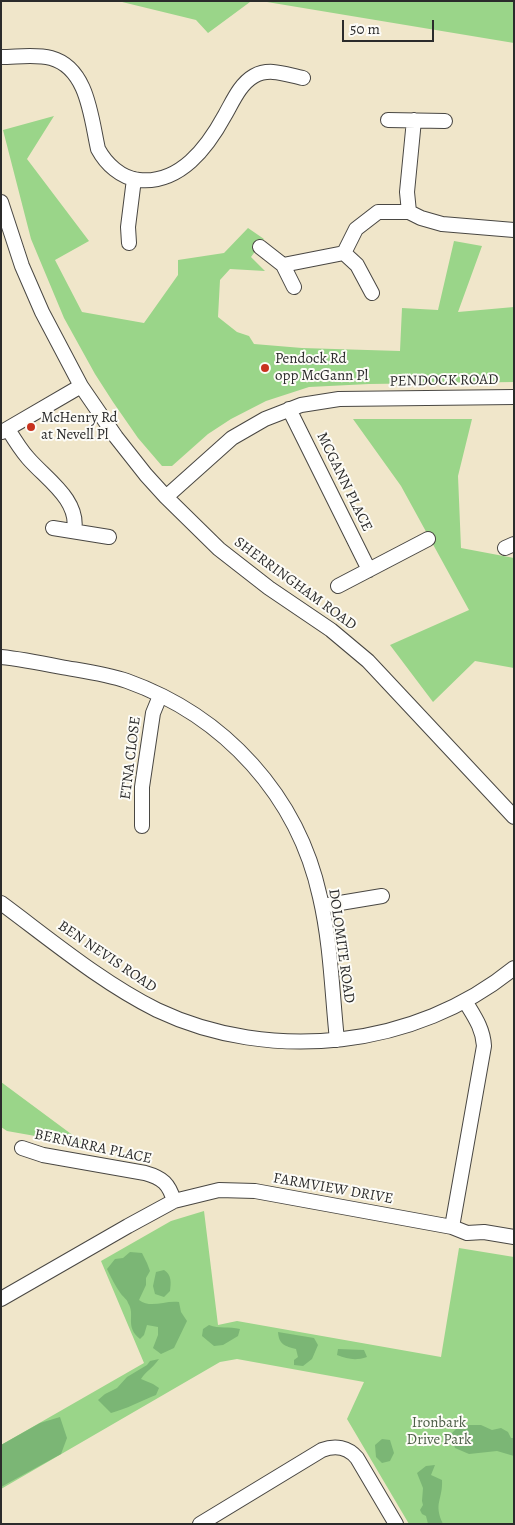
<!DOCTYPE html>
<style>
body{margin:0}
#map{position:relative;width:515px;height:1525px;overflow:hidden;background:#f0e6ca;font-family:Alegreya,serif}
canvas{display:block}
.frame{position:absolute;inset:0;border:2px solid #2b2b2b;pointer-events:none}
.scale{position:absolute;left:342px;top:20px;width:92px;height:22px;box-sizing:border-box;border:2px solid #2b2b2b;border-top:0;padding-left:6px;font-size:15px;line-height:18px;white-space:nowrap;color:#2b2b2b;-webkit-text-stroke:4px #fdfcf7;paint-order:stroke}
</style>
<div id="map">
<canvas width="515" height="1525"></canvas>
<div class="frame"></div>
<div class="scale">50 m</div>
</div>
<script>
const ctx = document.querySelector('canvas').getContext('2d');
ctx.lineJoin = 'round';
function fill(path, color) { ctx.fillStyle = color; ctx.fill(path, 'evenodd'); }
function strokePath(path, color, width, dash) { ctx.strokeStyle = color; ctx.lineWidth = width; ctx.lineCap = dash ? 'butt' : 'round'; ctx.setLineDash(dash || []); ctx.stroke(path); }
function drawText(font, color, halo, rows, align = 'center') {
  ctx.font = font + ' Alegreya,serif'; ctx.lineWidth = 4; ctx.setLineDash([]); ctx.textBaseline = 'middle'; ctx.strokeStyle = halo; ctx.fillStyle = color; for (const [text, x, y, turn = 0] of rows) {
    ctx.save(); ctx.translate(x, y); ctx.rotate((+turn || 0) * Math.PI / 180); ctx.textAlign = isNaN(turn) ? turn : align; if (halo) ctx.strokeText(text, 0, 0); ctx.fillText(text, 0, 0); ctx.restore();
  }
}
fill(new Path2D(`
 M118,1H256L250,2L208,33L196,20Z
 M261,1H514V43Z
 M54,116L27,159L89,241L55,260L82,312L144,323L178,275V260L224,253L248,228L264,239L251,257L265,271L230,269L220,280L218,317L237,332L249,336L254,344L302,348L400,351L402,308L438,310L454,241L482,246L458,312L514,307V382L369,384L309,387L266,401L231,419L208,434L172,466H162L138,438L113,402L95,374L64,318L31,239L3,130Z
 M353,419H472L458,476L461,548L514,558V668L475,661L433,702L390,645L469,610L401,486Z
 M1,1082L86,1145L7,1131L1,1127Z
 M204,1211L218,1325L237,1321L441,1357L459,1248L514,1257V1524H409L347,1419L364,1382L237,1359L220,1362L1,1489V1445L144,1363L101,1261L171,1221Z`), '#9ad589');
fill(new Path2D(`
 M130,1252L142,1253L147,1263L150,1271L146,1278V1285L139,1300C151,1309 165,1300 179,1302L181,1312L187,1321L174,1348L161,1354L153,1348L158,1335V1327L147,1325L144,1335L140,1339C124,1326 136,1315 128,1303C127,1299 123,1297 121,1294C115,1286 111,1277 107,1269L115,1259L123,1258Z
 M164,1270C172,1275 171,1283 170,1291L164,1297L155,1294L153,1286L156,1272Z
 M209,1325C219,1329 229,1326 240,1329L238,1336L223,1345L214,1346L202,1336L203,1329Z
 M278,1332L314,1338L318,1345L312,1359L303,1366L294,1365V1360L298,1357L296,1349C285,1346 279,1345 278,1332Z
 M338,1349L364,1350L367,1357C355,1361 348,1359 337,1355Z
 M159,1359C153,1368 146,1371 141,1379L153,1384L159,1388L156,1395C141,1401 126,1409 111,1413L98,1400L105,1394L117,1388L127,1377L147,1365L150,1361Z
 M60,1417L67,1438L61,1454L1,1487V1445L40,1423Z
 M468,1425H481L492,1430L501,1428L508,1432L511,1438H514V1456L497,1451L469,1454L455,1448L451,1434L458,1427Z
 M382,1439L390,1440L394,1453L390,1461L382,1463L376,1457L375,1445Z
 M435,1465L431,1475L442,1480C443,1500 433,1503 443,1524H428L426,1516L422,1514L420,1510L423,1505L422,1501L423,1488L417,1473L426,1466Z`), '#7bb675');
const minor = new Path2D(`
 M1,57C17,57 36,54 51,58C88,68 91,118 98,149C106,164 121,178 139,180C180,184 207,148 225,115C233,101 240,84 254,76C270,67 287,75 303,78
 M388,120L445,121
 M1,202L22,266L42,312L81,386L116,437L146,475L166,497L219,549L269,588L331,630L368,661L514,817
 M409,212L407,192L414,120
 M129,243L128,227L134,179
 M260,247L283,265L294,287
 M344,253L357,265L372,293
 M283,265L344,253L356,229L378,212H409L421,218L442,224L514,230
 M289,409L369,570
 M8,429C14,439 20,449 28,458C46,479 80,500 74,531
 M2,432L81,386
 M166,497L232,438L265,419L301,405L339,399L514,397
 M53,528L109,537
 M505,548L514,544
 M338,586L428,539
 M1,657C21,659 41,663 61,667C83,671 106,674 127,681C225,716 298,796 320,897C331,944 332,993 337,1040
 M142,826V787L153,713L160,696
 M1,903C51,940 101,982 157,1010C271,1064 416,1048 514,968
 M322,906L382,896
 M22,1148L43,1155L145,1173C163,1178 169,1184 174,1201
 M452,1227L484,1046C483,1028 474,1016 465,1001
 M1,1299L128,1226L174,1201L219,1190L255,1191L452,1227L467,1233L484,1232L514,1237
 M200,1524L322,1450C335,1445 348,1447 357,1458L396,1524`);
strokePath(minor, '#494743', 16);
strokePath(minor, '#fff', 14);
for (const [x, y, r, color] of [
 [265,368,5,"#c8321e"],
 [31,427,5,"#c8321e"]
]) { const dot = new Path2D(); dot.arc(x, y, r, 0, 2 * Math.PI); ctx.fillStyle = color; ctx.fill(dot); strokePath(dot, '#fdfcf7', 2); }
drawText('15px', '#2b2b2b', '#fdfcf7', [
 ["Pendock Rd",275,359],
 ["opp McGann Pl",275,376],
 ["McHenry Rd",41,418],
 ["at Nevell Pl",41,435]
], 'left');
drawText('15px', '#2b2b2b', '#fdfcf7', [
 ["PENDOCK ROAD",444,381,-1],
 ["MCGANN PLACE",344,482,64],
 ["SHERRINGHAM ROAD",295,584,36],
 ["ETNA CLOSE",131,758,-83],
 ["DOLOMITE ROAD",341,946,82],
 ["BEN NEVIS ROAD",107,957,34],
 ["BERNARRA PLACE",93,1147,12],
 ["FARMVIEW DRIVE",333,1189,10]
]);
drawText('15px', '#4c5e47', '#fdfcf7', [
 ["Ironbark",439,1423],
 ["Drive Park",439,1440]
]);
</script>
